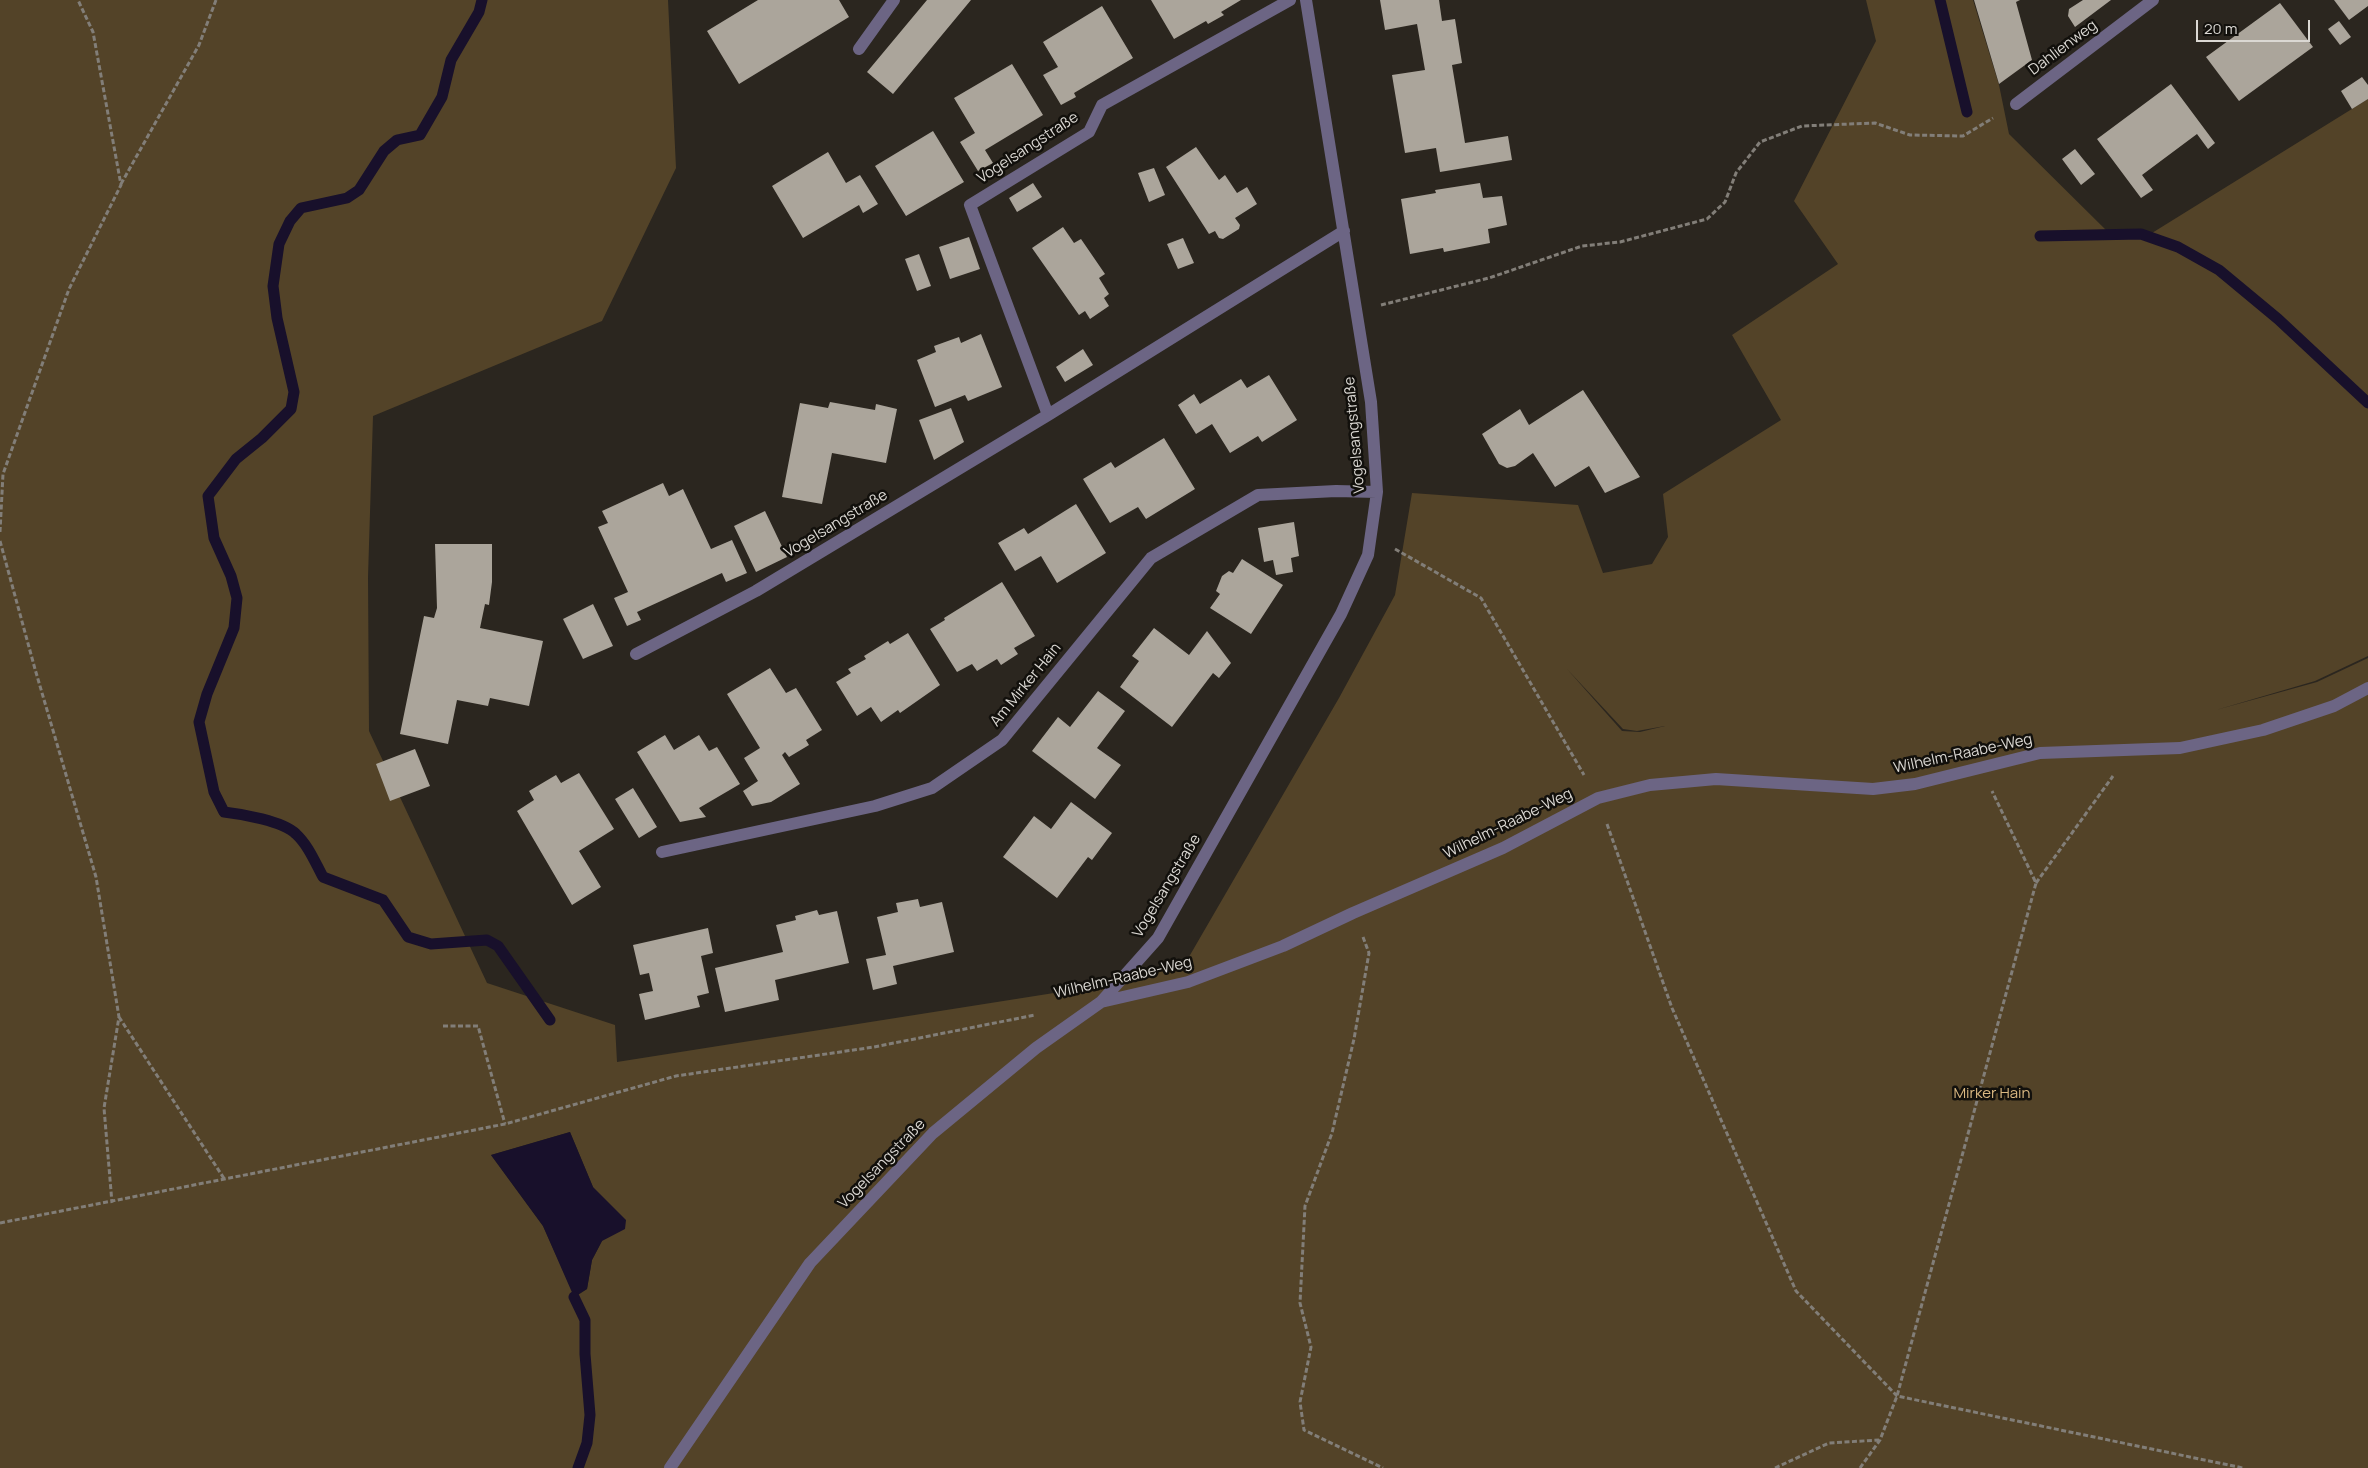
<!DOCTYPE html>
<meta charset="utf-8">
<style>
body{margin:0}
#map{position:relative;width:2368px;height:1468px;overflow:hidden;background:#2b261f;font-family:Manrope,sans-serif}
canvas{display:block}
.scale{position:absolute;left:2196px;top:20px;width:114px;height:22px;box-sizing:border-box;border:2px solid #dbd8d3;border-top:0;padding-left:6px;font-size:15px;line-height:18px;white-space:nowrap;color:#dbd8d3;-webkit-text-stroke:4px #12100c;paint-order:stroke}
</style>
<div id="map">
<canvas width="2368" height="1468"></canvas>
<div class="scale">20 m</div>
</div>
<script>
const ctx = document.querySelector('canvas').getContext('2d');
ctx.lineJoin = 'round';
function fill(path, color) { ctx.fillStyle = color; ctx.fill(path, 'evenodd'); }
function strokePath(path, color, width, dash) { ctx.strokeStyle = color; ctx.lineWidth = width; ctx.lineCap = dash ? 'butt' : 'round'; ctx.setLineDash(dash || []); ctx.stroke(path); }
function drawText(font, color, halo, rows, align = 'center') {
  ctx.font = font + ' Manrope,sans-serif'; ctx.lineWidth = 5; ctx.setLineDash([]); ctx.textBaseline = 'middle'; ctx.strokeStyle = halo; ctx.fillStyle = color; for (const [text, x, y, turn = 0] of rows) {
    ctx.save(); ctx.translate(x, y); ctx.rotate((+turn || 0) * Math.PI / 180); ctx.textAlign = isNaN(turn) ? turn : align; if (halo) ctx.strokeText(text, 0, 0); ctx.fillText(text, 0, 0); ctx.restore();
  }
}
fill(new Path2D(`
 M0,0H668L676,168L602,321L373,416L368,577L369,731L487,983L615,1025L617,1062L1073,990L1186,962L1339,698L1395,595L1412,493L1578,505L1603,573L1652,564L1668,537L1663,494L1781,420L1732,335L1838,264L1794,201L1876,41L1866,0H1973L1999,85L2009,134L2108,232L2152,233L2368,99V656L2315,681L2216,710L2317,682L2368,658V1468H0ZM1567,669L1623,729L1637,731L1665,726L1640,732L1622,731ZM570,1132L593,1187L602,1241L592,1260L587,1289L575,1297L543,1226L491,1155Z`), '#534328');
fill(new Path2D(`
 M570,1132L593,1187L626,1220L625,1229L602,1241L592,1260L587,1289L574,1297L543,1226L491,1155Z`), '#18102b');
strokePath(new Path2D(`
 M482,0L479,12L451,60L442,97L420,135L397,140L384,151L359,190L347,198L301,208L290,221L279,244L273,286L277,318L294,392L291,409L262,438L236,459L208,496L214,538L231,576L237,598L234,628L207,694L199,722L214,792L224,812C242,814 283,821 296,834C308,845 315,862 323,877L383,900L408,937L431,944L487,940L498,946L550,1020
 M1940,0L1967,112
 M2040,236L2141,234L2178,247L2219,270L2278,319L2368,403
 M574,1297L585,1320V1354L590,1415L587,1443L578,1468`), '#18102b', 11);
fill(new Path2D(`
 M758,0H839L849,17L739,84L707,31Z
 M927,0H971L893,94L867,72Z
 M1151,0H1241L1221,12L1224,15L1208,24L1206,21L1174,39Z
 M1380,0H1439L1442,21L1455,19L1462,63L1452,65L1465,143L1508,136L1512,160L1440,172L1436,148L1405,153L1392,75L1425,70L1417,24L1385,30Z
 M1974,0H2020L2016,2L2032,60L1999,84Z
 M2083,0H2111L2075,27L2068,16L2069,9Z
 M2334,0H2368V6L2349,20Z
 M2280,3L2313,47L2239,101L2206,57Z
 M1102,6L1133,58L1074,93L1076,97L1061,105L1043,75L1058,67L1043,42Z
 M2339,21L2351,37L2340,45L2328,29Z
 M1012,64L1043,115L985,150L993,163L978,171L960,142L975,133L954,98Z
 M2362,77L2368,85V99L2352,109L2341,91Z
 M2171,84L2215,143L2208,149L2197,134L2142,175L2153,190L2141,198L2097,139Z
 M933,131L964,182L906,216L875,166Z
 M1196,147L1219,180L1225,175L1237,193L1247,187L1257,204L1235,218L1240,225L1239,229L1223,239L1219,238L1215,231L1209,234L1166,167Z
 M2075,149L2095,174L2081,185L2062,159Z
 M828,152L846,183L860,175L878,204L863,213L859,205L803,238L772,186Z
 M1154,168L1165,195L1149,202L1138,173Z
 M1033,183L1042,197L1017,212L1009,198Z
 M1480,183L1483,198L1502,196L1507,225L1488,229L1490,243L1444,252L1443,248L1410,254L1401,199L1436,193L1435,190Z
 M1063,227L1074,243L1081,239L1105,274L1099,278L1109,294L1104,298L1109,306L1090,319L1085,311L1079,315L1032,248Z
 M969,237L980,269L950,279L939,247Z
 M1183,238L1194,263L1178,269L1167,244Z
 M919,254L931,286L917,291L905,259Z
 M981,334L1002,387L968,401L965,395L935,407L917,360L936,352L934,346L959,337L961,343Z
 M1083,349L1093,365L1065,382L1056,367Z
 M1269,375L1297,420L1262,442L1258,436L1230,453L1212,424L1196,434L1178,405L1194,394L1200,404L1241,379L1247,388Z
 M1583,390L1640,477L1605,493L1589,466L1555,487L1533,453L1515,466L1507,468L1499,464L1482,434L1520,409L1529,425Z
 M830,402L875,410L876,404L897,409L886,463L832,453L822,504L782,497L800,403L828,408Z
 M951,408L964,442L934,460L919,420Z
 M1164,438L1195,489L1146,519L1138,507L1110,523L1083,479L1111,462L1115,468Z
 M663,483L669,496L683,489L711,549L732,540L747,573L726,582L722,573L637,612L641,620L627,626L614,598L628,592L598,527L608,523L602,511Z
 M1076,504L1106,553L1057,583L1041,556L1015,571L998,543L1024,528L1028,534Z
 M765,511L787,557L756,572L734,526Z
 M1294,522L1299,556L1291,558L1293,572L1276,575L1273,560L1264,562L1258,528Z
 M435,544H492V582L489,605L485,604L480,628L543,641L529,706L490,698L488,706L457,700L448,744L400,734L424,616L434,618L437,608Z
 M1242,559L1283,585L1251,634L1210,608L1220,594L1216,591L1222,576L1229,571L1233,573Z
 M1002,582L1035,636L1014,648L1018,654L1001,665L997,659L977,671L972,664L957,672L930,629L945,620L944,618Z
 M593,604L613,646L583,659L563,619Z
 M1154,628L1189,655L1207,631L1231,663L1219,678L1213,673L1172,727L1120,687L1139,661L1132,656Z
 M908,633L940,685L900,713L898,710L881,722L871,707L857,716L836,682L851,673L848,669L866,659L864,656L888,641L890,644Z
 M770,668L786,693L796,688L822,730L806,740L809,745L789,757L785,752L782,755L800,784L771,802L752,806L743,791L758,781L744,758L760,748L727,694Z
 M1098,691L1125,711L1097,748L1121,765L1095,799L1032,751L1058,717L1070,727Z
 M665,735L674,750L699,735L709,751L717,747L740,784L699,808L706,817L680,822L637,752Z
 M415,749L430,786L390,801L376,764Z
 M579,773L614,829L579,851L601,887L572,905L517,811L534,800L529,791L556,775L561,783Z
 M633,788L657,827L639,838L615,799Z
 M1071,802L1112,833L1092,860L1088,857L1057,898L1003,857L1034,816L1051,829Z
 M918,899L920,907L942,902L954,952L893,966L897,984L873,990L866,959L886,955L877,917L898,912L896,903Z
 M817,910L819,915L837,911L849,963L775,980L779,1000L725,1012L715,968L783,952L776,925L796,920L795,916Z
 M708,928L713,953L701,956L709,993L697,996L700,1007L645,1020L639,994L653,991L649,973L640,975L633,945Z`), '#aba59b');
strokePath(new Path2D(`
 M121,184L199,45L216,0
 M1381,305L1489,278L1582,246L1620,242L1707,219L1725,202L1736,173L1760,142L1802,126L1875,123L1910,135L1963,136L1993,118
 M0,532L3,474L69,289L121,185L93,32L78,0
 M0,541L35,669L96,877L119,1017L104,1108L112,1203
 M1395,549L1481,598L1584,775
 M1607,824L1672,1008L1796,1291L1897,1396L2243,1468
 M2036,883L2113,776
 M1363,937L1369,953L1354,1039L1332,1133L1305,1206L1300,1303L1311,1347L1300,1402L1304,1430L1383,1468
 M119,1017L225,1180
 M443,1026H478L505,1124
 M0,1223L505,1124L676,1076L874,1047L1035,1015
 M1775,1468L1829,1443L1879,1440
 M1860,1468L1880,1440L1897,1396L2036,883L1992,791`), '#827e78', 3, [5, 2.5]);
strokePath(new Path2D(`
 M859,49L894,0
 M2016,104L2153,0
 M1048,415L970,205L1089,132L1102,105L1290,0
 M636,654L756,591L1048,415L1344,231
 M662,852L875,806L932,788L1002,740L1151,558L1258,495L1336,491L1377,492
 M1101,1002L1188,982L1283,946L1353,913L1503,848L1598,798L1650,785L1716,779L1873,789L1915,784L2040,753L2180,748L2263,730L2334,706L2368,688
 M670,1468L810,1263L933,1133L1036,1048L1101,1002L1158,938L1341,614L1368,555L1377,492L1371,402L1306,0`), '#6c6584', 12);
drawText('15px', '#dbd8d3', '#12100c', [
 ["Dahlienweg",2063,48,-37],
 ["Vogelsangstraße",1028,148,-33],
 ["Vogelsangstraße",1355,435,-95],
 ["Vogelsangstraße",836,524,-31],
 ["Am Mirker Hain",1026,685,-51],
 ["Wilhelm-Raabe-Weg",1963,754,-12],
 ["Wilhelm-Raabe-Weg",1508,824,-26],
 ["Vogelsangstraße",1167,886,-59],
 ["Wilhelm-Raabe-Weg",1123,978,-13],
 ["Vogelsangstraße",882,1164,-46]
]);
drawText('15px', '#dbb982', '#12100c', [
 ["Mirker Hain",1992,1094]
]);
</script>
